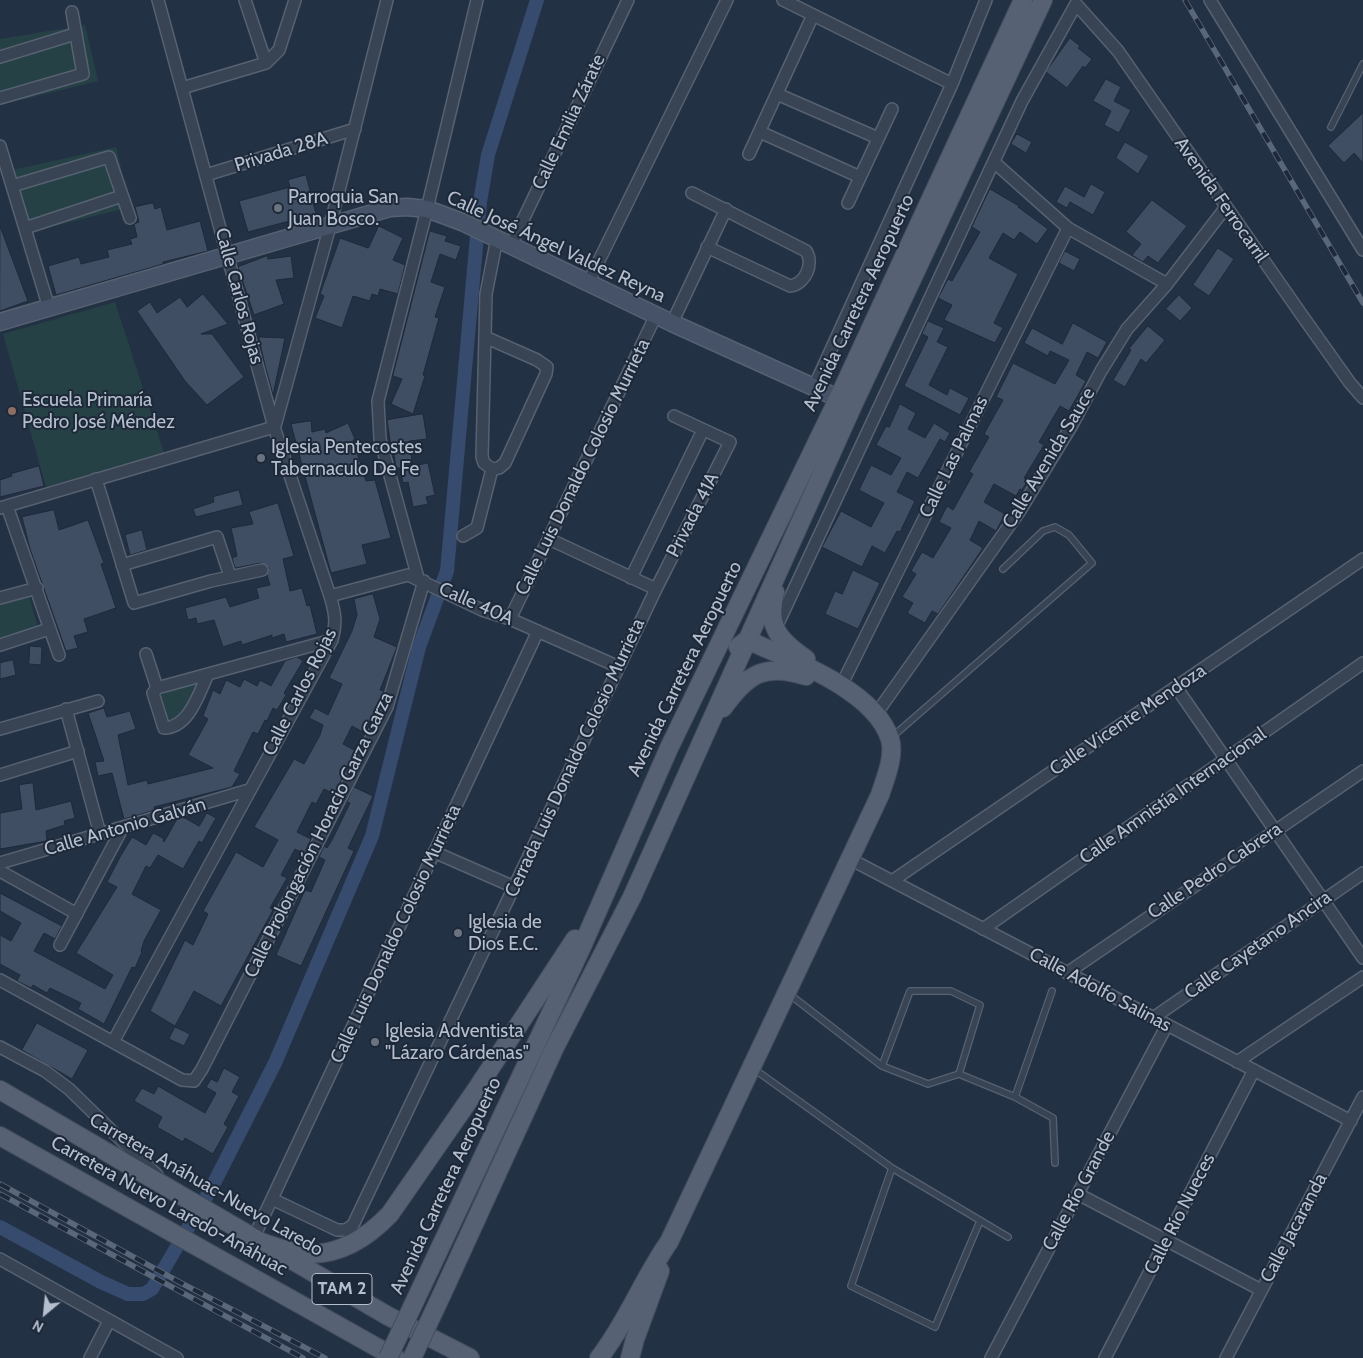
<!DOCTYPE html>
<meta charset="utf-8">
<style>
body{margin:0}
#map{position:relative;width:1363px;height:1358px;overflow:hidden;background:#233144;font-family:Cabin,sans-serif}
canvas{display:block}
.north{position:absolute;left:20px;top:1288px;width:50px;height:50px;-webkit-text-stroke:4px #1d2839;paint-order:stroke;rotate:208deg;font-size:14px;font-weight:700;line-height:20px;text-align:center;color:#b5becd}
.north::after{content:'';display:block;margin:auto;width:18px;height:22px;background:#b5becd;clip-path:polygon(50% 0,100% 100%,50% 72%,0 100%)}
</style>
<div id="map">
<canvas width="1363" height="1358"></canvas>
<div class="north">N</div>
</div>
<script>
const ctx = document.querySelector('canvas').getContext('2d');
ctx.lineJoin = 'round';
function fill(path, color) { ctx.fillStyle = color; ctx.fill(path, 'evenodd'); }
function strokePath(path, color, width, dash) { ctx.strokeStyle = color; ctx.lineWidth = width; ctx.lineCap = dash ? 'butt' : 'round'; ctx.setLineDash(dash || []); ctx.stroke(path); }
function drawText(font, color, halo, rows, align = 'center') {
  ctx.font = font + ' Cabin,sans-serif'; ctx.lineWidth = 4; ctx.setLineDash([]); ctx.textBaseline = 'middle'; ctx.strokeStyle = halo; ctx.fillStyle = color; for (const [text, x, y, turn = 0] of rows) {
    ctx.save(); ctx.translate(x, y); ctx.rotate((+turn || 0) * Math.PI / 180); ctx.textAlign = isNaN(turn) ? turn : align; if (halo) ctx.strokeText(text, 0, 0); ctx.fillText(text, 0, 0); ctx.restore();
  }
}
fill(new Path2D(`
 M85,25L98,81L0,105V39Z
 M116,147L130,207L27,233L12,170Z
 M115,302L164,453L46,487L3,334Z
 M26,585L38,628L0,641V592Z
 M208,674L192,707L164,728L157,688Z`), '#264145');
strokePath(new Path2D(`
 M0,1227L101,1282L128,1294H143L152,1289L211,1189L275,1063L372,836L419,647L447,571L480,202L488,155L537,0`), '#364b6d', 14);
const building = new Path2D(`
 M1070,38L1080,46L1078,48L1092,59L1085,68L1083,66L1067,88L1046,72Z
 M1106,79L1121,87L1114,101L1131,110L1119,133L1104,125L1111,111L1093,101Z
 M1363,113V163L1354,153L1344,163L1328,146Z
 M1017,134L1032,142L1026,153L1011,144Z
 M1125,142L1149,156L1138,174L1116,158Z
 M306,175L316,214L248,232L239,201L290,187L288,180Z
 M1091,184L1105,192L1093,215L1070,202L1067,208L1056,202L1065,186L1084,197Z
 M990,189L1019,206L1018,207L1048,229L1037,244L1020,232L1014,240L1003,233L989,258L1018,274L994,323L1003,328L995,343L944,320L952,305L938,298L948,279L952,281L980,232L972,227Z
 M1152,200L1187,226L1158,263L1148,256L1143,262L1132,255L1141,244L1126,232Z
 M153,203L155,209L161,207L167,230L200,221L208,251L163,262V264L56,295L48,266L79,257L81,264L109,257L107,250L132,244L130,239L137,237L134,224L139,222L135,207Z
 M0,226L28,301L0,311Z
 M379,226L403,238L393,260L405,265L398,294L380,289L378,296L372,294L370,301L353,296L342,328L315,318L324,296L320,294L340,238L368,248Z
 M430,231L447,236L445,241L461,246L456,260L440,254L431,282L445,287L435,317L439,318L423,375L425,376L413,414L391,404L402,379L393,376Z
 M1218,248L1234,259L1209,296L1193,285Z
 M1065,251L1080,259L1074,271L1059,263Z
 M267,256L268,259L291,256L294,278L276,280L284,304L254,315L238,267Z
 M203,294L228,324L201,334H212L244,377L207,405L185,381L137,311L150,302L157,313L180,297L187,307Z
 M1179,295L1192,308L1180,321L1166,309Z
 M928,321L944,328L937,342L948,347L929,385L947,395L950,388L969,398L960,415L904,386L928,337L922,334Z
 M1073,323L1107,342L1098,358L1087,352L1076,375L1086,381L1069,411L1060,406L1039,442L1044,445L1024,478L1028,480L1022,490L1020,489L1016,496L994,484L984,502L1005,514L996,531L979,521L970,540L983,548L938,614L932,611L925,623L907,613L913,603L902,597L916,574L911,571L922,552L933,558L951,528L939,522L947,506L953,510L973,474L969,472L989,437L984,434L1003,400L996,397L1013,363L1055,384L1069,360L1050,351L1048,356L1024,343L1032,328L1062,344Z
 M1148,326L1165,340L1146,363L1141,359L1125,387L1113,380L1131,350L1129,349Z
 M259,337L285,338L273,395L265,365Z
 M900,404L916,413L908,429L925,438L934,423L950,433L945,442L940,439L918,478L907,472L897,492L915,501L900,532L897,531L885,553L872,546L862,567L822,547L841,511L871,527L884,503L859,490L871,465L891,475L901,458L876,445L886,426L889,427Z
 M423,414L427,439L409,441L413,466L428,463L435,495L426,497L428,504L413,507L408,482L403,483L400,468H396L394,454H392L387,420Z
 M311,421L312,432L325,429L326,433L348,423L355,439L353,440L366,481L375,480L391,538L362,545L367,564L331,573L291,424Z
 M39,466L44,486L0,497V480L12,476L11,474Z
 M239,490L243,505L196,517L193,509L214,502L213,497Z
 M278,503L294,556L283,559L290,591L302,588L307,606L310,605L317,634L286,642L284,634L272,638V635L242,645L241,641L223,647L214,620L197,624L196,618L188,620L185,608L226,597L230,607L259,598L256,588L270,585L267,575L269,568L261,563L235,568L232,558L237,556L231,528L253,524L249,512Z
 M54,510L59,530L88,520L104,563L101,564L116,608L84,619L88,632L74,636L78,648L66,651L30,549L22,517Z
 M142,530L147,550L130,555L125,535Z
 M853,570L880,583L858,629L825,614L835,591L842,594Z
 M373,594L380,619L374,637L397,647L380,690L384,691L382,696L365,733L352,726L343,744L356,751L334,794L324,789L316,804L312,802L297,832L311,839L304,854L295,849L281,875L287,878L270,908L273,910L221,1006L194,991L175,1026L150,1011L185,940L193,945L208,914L203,911L236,852L263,867L278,840L254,827L294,759L304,764L320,735L323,725L309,718L315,708L328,715L342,684L329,678L352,631L357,615L354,599Z
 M30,646L42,647L41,665L29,664Z
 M297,657L303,661L284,693L286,695L277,710L273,708L267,721L265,720L258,734L253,732L234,771L240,774L232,787L154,807L155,810L124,819L112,773L98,776L95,762L104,761L88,713L104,708L107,717L130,711L136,729L118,735L128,785L147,780L148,784L213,768L188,755L208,719L203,716L213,690L220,694L226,680L240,687L244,679L257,686L260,680L271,686L285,661Z
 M13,660L16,675L0,679V663Z
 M33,783L36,810L71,801L75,818L64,821L65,825L46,831L47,841L0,849V813L22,809L19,785Z
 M354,787L373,796L348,848L354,851L301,966L276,955L305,890L311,892L325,860L319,857L324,846L327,848L332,840L350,803L347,802Z
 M207,813L216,818L202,843L199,841L183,869L158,855L150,868L146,866L132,894L161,910L144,941L141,951L142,952L135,968L132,967L104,1024L78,1009L81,1003L50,988L47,993L33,985L31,988L17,981L20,975L0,964V935L11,941L21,923L0,911V893L62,926L55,939L44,933L34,951L105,989L113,975L76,953L117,887L107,882L120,857L132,837L146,845L153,833L163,838L164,842L177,819L183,817L199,826Z
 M37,1023L88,1050L72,1079L22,1050Z
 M175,1027L190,1034L184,1046L169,1039Z
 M224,1068L240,1077L232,1092L239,1096L224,1124L228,1127L213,1154L185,1138L183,1142L157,1127L162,1117L134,1101L142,1088L154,1094L158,1086L205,1113L216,1093L206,1087L211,1079L217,1082Z`);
fill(building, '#404e64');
strokePath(building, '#1f2a3b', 1);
const lane = new Path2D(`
 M1331,127L1363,64
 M892,737L1092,563L1069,535L1055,527L1043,531L1003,569
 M789,994L882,1066L928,1084L959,1074L1015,1097L1053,1118L1055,1163
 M882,1066L910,991H951L980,1005L959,1074
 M754,1069L892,1168L851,1286L935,1327L980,1221
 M1015,1097L1052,991
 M892,1168L1008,1237`);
const street = new Path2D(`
 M245,0L266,63
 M783,0L952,84
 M1210,0L1363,250
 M0,57L75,34
 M182,88L266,63L279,50L295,0
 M777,94L878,138
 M0,98L83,74L72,12
 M760,132L860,177
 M0,146L49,308
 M749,154L813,15
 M995,163L1068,228L1167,284
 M206,175L355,129
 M12,186L109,157L130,218
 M692,193L806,251C814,263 806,284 790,286L707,247
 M848,203L892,109
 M25,228L122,196
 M511,245L628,0
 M588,283L727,0
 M672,323L726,209
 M485,337L537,360L547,367L546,374L505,463L499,468L492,469
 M814,387L952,84L986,0
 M275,426L330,226L387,0
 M492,469L484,463L482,457L486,294L497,238
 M96,479L134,603L211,581L262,570
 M7,506L59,655
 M0,508L274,427
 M463,536L477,528L492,469
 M549,539L656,589
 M122,565L217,537L230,576
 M418,578L380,439L378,401L427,209L477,0
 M631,578L703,430
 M330,596L408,575L482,610L510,619L619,667
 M0,598L37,588
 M510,619L656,315
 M775,630L1022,101L1076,4L1118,51L1301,314L1350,383L1363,398
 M0,645L49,629
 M146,654L157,688L153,693L164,728C189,728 199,693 208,674
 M841,686L1068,228
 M1176,687L1363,958
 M157,688L332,640
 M66,709L100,834
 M876,714L1019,512L1072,425L1101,371L1127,329L1167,284L1226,207
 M0,729L98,701
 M0,775L78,751
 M434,852L514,887
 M850,859L1351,1121
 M0,863L249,790
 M0,871L77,914
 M892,881L1363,559
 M983,929L1363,663
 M60,945L123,827
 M1067,973L1363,771
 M0,980L182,1080L194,1081L202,1069L387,707L424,581
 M1153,1018L1363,873
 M113,1042L332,640C337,623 335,612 330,596L274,427L158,0
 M0,1047L45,1071L69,1089L157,1175
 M1237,1062L1363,977
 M1078,1194L1261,1290
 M272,1199L337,1230H346L353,1225L656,589L730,442L674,416
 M254,1237L538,631
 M0,1259L177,1358
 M90,1358L109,1321
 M991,1358L1167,1025
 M1105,1358L1254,1070
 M1226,1358L1363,1097`);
const secondary = new Path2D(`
 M0,322L390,208L407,207L427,209L462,222L672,323L851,404`);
const primary = new Path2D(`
 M775,592C766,627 779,640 806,659
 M723,708C748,673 765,663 806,676
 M0,1090L388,1316L470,1358
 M0,1136L396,1358
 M261,1242C276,1247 293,1254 310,1254C342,1254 369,1236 390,1214L476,1090L575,939
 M422,1286L580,951L669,748L838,399L1023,0
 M442,1294L554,1049L632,897L853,405L1043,0
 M599,1358C627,1322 643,1279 669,1242L880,795C885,779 895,757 890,739C875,690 790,659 747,640L738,647
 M630,1358L635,1339L660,1271`);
strokePath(lane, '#566171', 8);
strokePath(street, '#566171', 14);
strokePath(secondary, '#566171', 19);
strokePath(primary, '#424c5d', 20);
strokePath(lane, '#384353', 5.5);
strokePath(street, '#384353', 11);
strokePath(secondary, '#465267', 16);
strokePath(primary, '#566273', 18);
const rail = new Path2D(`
 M1185,0L1363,303
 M0,1184L183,1284L325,1358
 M0,1194L303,1358`);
strokePath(rail, '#5a677b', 5.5);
strokePath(rail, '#1d2839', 4, [11]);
const primaryBridge = new Path2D(`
 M388,1358L422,1286
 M412,1358L442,1294`);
strokePath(primaryBridge, '#424c5d', 20, []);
strokePath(primaryBridge, '#566273', 18);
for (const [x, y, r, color] of [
 [278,208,5,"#6b7280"],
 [12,411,5,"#8d6e63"],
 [261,458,5,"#6b7280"],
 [458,933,5,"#6b7280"],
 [375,1042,5,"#6b7280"]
]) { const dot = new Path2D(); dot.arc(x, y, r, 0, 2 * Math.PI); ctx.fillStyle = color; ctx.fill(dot); strokePath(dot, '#1d2839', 2); }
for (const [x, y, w] of [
 [342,1289,60]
]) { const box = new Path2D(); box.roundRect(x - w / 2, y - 15.5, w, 31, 4); ctx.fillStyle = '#1d2839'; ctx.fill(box); strokePath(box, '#b5becd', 1); }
drawText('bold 18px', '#b5becd', null, [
 ["TAM 2",342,1289]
]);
drawText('19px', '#b5becd', '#1d2839', [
 ["Calle Emilia Zárate",569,122,-65],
 ["Privada 28A",281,152,-17],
 ["Avenida Ferrocarril",1221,200,55],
 ["Calle José Ángel Valdez Reyna",556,247,25],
 ["Calle Carlos Rojas",239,296,75],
 ["Avenida Carretera Aeropuerto",859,303,-65],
 ["Calle Las Palmas",954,457,-64],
 ["Calle Avenida Sauce",1049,458,-59],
 ["Calle Luis Donaldo Colosio Murrieta",583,467,-64],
 ["Privada 41A",693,515,-63],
 ["Calle 40A",476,604,24],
 ["Avenida Carretera Aeropuerto",685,669,-64],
 ["Calle Carlos Rojas",300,692,-63],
 ["Calle Vicente Mendoza",1128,720,-34],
 ["Cerrada Luis Donaldo Colosio Murrieta",575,758,-65],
 ["Calle Amnistía Internacional",1173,796,-35],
 ["Calle Antonio Galván",125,827,-16],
 ["Calle Prolongación Horacio Garza Garza",319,835,-64],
 ["Calle Pedro Cabrera",1215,871,-34],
 ["Calle Luis Donaldo Colosio Murrieta",396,934,-65],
 ["Calle Cayetano Ancira",1258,945,-35],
 ["Calle Adolfo Salinas",1100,990,28],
 ["Carretera Anáhuac-Nuevo Laredo",206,1185,30],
 ["Avenida Carretera Aeropuerto",446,1186,-65],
 ["Calle Río Grande",1079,1191,-62],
 ["Carretera Nuevo Laredo-Anáhuac",169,1206,29],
 ["Calle Río Nueces",1180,1214,-63],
 ["Calle Jacaranda",1294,1228,-62]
]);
drawText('19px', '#b5becd', '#1d2839', [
 ["Parroquia San",288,197],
 ["Juan Bosco.",288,219],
 ["Escuela Primaría",22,400],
 ["Pedro José Méndez",22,422],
 ["Iglesia Pentecostes",271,447],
 ["Tabernaculo De Fe",271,469],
 ["Iglesia de",468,922],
 ["Dios E.C.",468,944],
 ["Iglesia Adventista",385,1031],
 ["\"Lázaro Cárdenas\"",385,1053]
], 'left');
</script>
